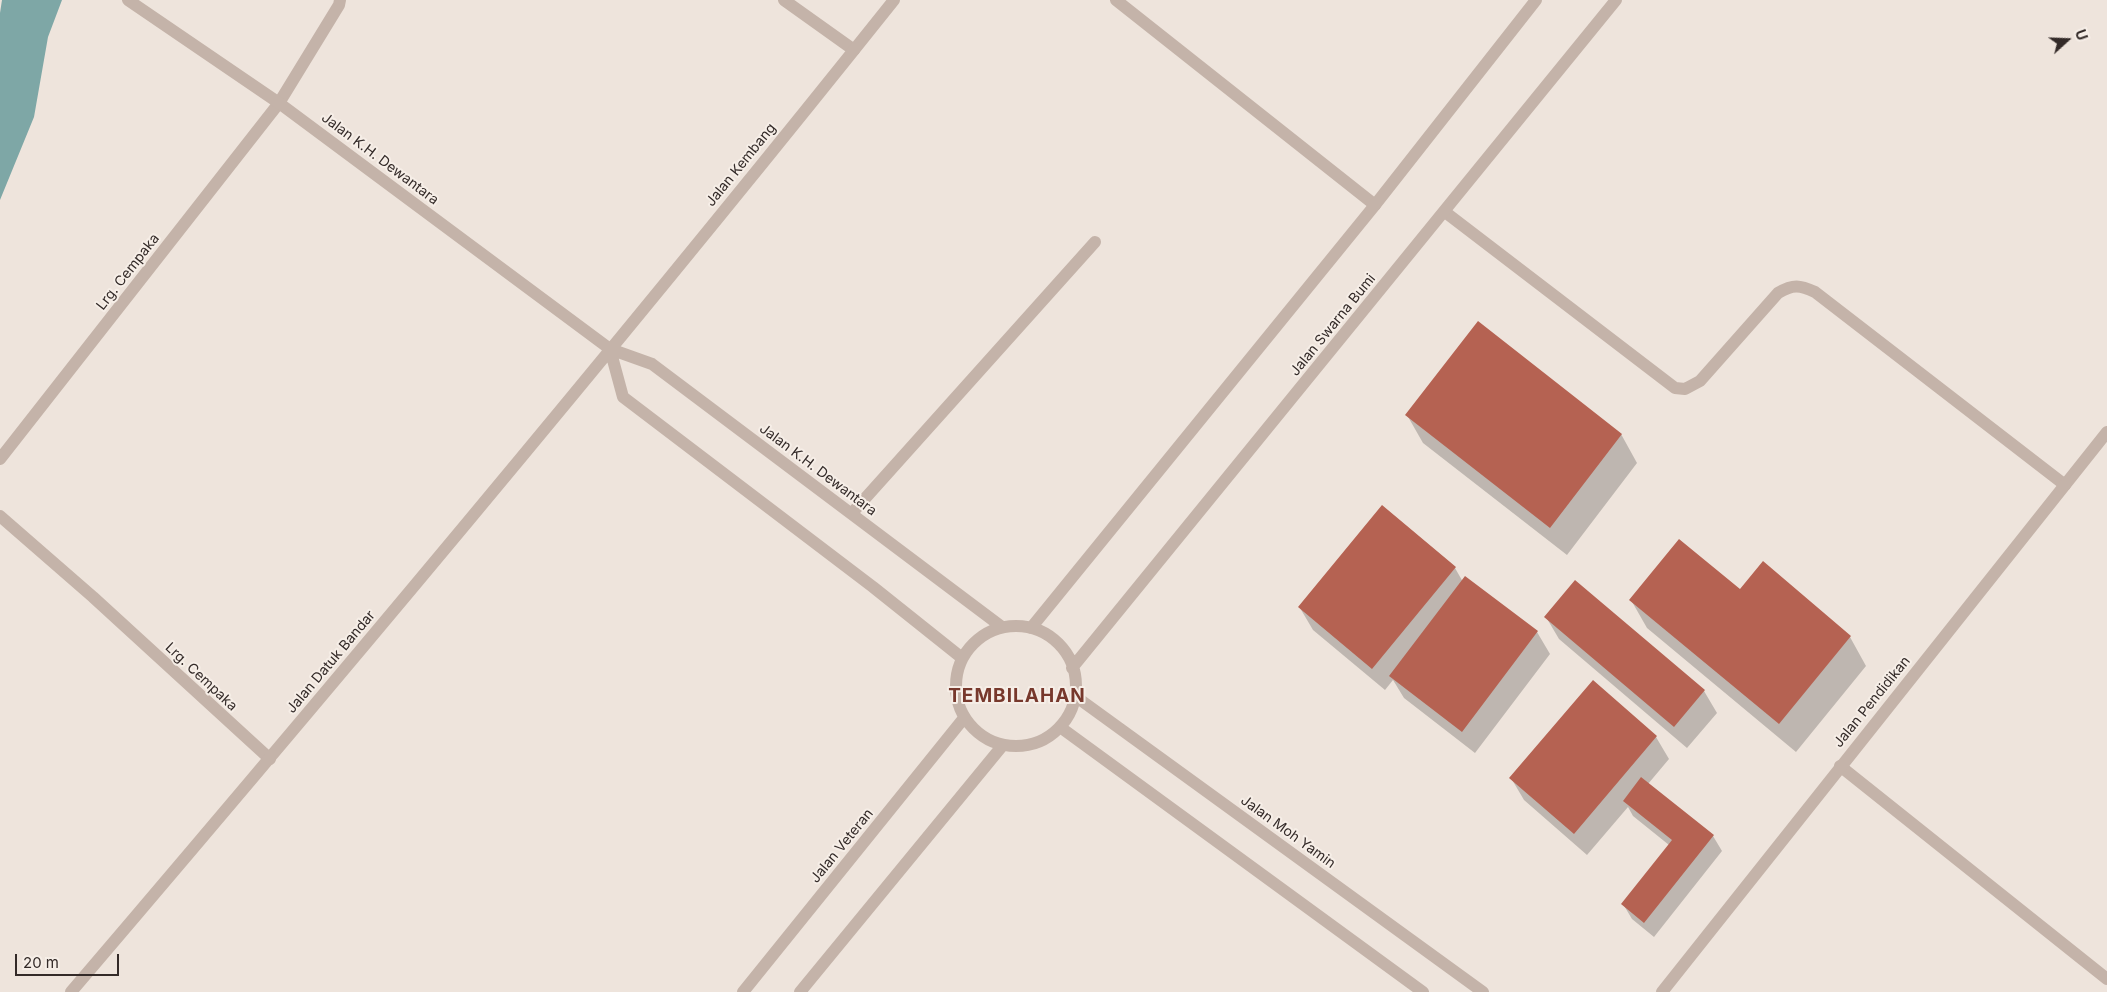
<!DOCTYPE html>
<style>
body{margin:0}
#map{position:relative;width:2107px;height:992px;overflow:hidden;background:#eee4dc;font-family:Inter,sans-serif}
canvas{display:block}
.north{position:absolute;left:2042px;top:15px;width:50px;height:50px;-webkit-text-stroke:4px #f6eee7;paint-order:stroke;rotate:70deg;font-size:14px;font-weight:700;line-height:20px;text-align:center;color:#332a28}
.north::after{content:'';display:block;margin:auto;width:18px;height:22px;background:#332a28;clip-path:polygon(50% 0,100% 100%,50% 72%,0 100%)}
.scale{position:absolute;left:15px;top:954px;width:104px;height:22px;box-sizing:border-box;border:2px solid #332a28;border-top:0;padding-left:6px;font-size:15px;line-height:18px;white-space:nowrap;color:#332a28;-webkit-text-stroke:4px #f6eee7;paint-order:stroke}
</style>
<div id="map">
<canvas width="2107" height="992"></canvas>
<div class="north">U</div>
<div class="scale">20 m</div>
</div>
<script>
const ctx = document.querySelector('canvas').getContext('2d');
ctx.lineJoin = 'round';
function fill(path, color) { ctx.fillStyle = color; ctx.fill(path, 'evenodd'); }
function strokePath(path, color, width, dash) { ctx.strokeStyle = color; ctx.lineWidth = width; ctx.lineCap = dash ? 'butt' : 'round'; ctx.setLineDash(dash || []); ctx.stroke(path); }
function drawText(font, color, halo, rows, align = 'center') {
  ctx.font = font + ' Inter,sans-serif'; ctx.lineWidth = 4; ctx.setLineDash([]); ctx.textBaseline = 'middle'; ctx.strokeStyle = halo; ctx.fillStyle = color; for (const [text, x, y, turn = 0] of rows) {
    ctx.save(); ctx.translate(x, y); ctx.rotate((+turn || 0) * Math.PI / 180); ctx.textAlign = isNaN(turn) ? turn : align; if (halo) ctx.strokeText(text, 0, 0); ctx.fillText(text, 0, 0); ctx.restore();
  }
}
fill(new Path2D(`
 M2,0H62L48,37L34,117L0,200V13Z`), '#7ea7a6');
fill(new Path2D(`
 M1407,415L1621,434L1637,463L1567,555L1423,443Z
 M1455,568L1463,582L1537,632L1550,654L1475,753L1404,698L1393,680L1385,690L1313,630L1300,608Z
 M1740,590L1850,637L1866,666L1796,752L1647,628L1631,600Z
 M1546,617L1704,691L1717,713L1687,748L1559,639Z
 M1593,682L1656,737L1669,759L1648,784L1713,836L1722,851L1654,937L1632,919L1623,904L1669,845L1633,816L1628,807L1587,855L1524,800L1511,778Z`), '#0003');
fill(new Path2D(`
 M1478,321L1622,434L1550,528L1405,415Z
 M1382,505L1456,567L1372,669L1298,607Z
 M1679,539L1740,589L1763,561L1851,636L1779,724L1629,600Z
 M1465,576L1538,631L1462,732L1389,676Z
 M1575,580L1705,690L1674,727L1544,617Z
 M1593,680L1657,736L1574,834L1509,778Z
 M1641,777L1714,835L1644,923L1621,904L1672,840L1623,801Z`), '#b56252');
strokePath(new Path2D(`
 M784,0L854,50
 M1116,0L1375,205
 M1445,212L1675,388L1685,389L1700,381L1778,293C1793,284 1800,285 1815,292L2065,485
 M0,459L279,103L339,5L340,0
 M852,513L1095,242
 M0,516L93,597L270,759
 M1840,766L2107,979`), '#c4b3a9', 12);
strokePath(new Path2D(`
 M128,0L279,103L610,349L652,364L1002,627
 M610,349L623,397L873,587L962,658
 M956 686a60 60 0 1 1 120 0a60 60 0 1 1-120 0Z
 M1031,628L1375,205L1536,0
 M1072,668L1616,0
 M1075,696L1483,992
 M1060,727L1423,992
 M71,992C350,665 626,336 894,0
 M743,992L964,718
 M800,992L1003,745
 M1662,992L2107,432`), '#c4b3a9', 12);
drawText('14px', '#332a28', '#f6eee7', [
 ["Jalan K.H. Dewantara",380,159,37],
 ["Jalan Kembang",741,165,-51],
 ["Lrg. Cempaka",128,272,-52],
 ["Jalan Swarna Bumi",1333,325,-51],
 ["Jalan K.H. Dewantara",818,470,37],
 ["Jalan Datuk Bandar",331,662,-50],
 ["Lrg. Cempaka",201,677,43],
 ["Jalan Pendidikan",1872,702,-51],
 ["Jalan Moh Yamin",1288,832,36],
 ["Jalan Veteran",842,846,-51]
]);
ctx.letterSpacing = '1px';
drawText('bold 19px', '#77382c', '#f6eee7', [
 ["TEMBILAHAN",1017,696]
]);
ctx.letterSpacing = '0px';
</script>
